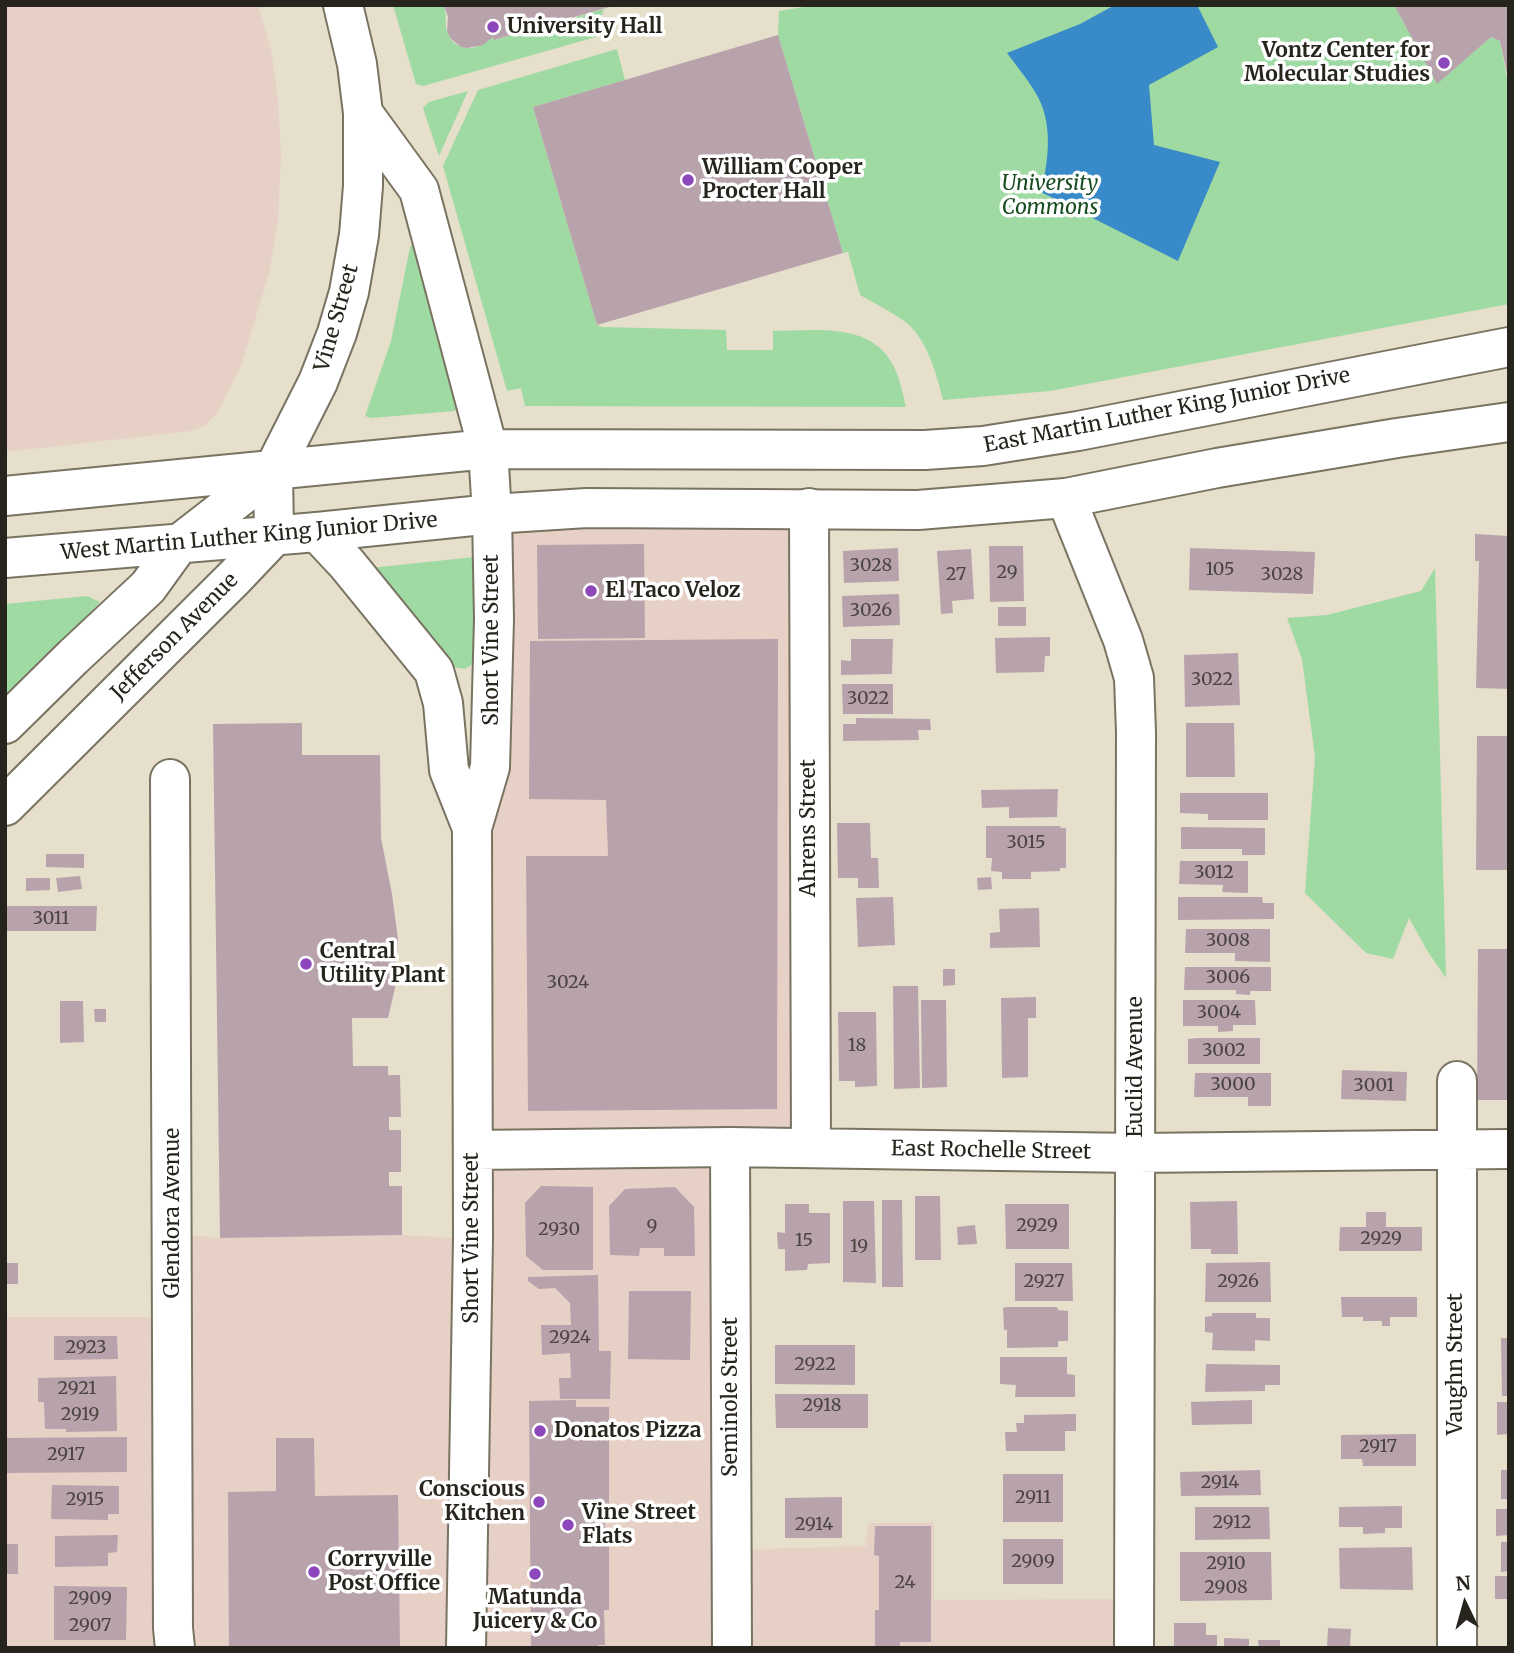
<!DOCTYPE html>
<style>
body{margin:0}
#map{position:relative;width:1514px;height:1653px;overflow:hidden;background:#e6dfcb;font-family:Merriweather,serif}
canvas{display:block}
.frame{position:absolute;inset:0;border:7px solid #27241d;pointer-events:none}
.north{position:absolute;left:1430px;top:1569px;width:70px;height:70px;-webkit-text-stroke:5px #fff;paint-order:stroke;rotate:355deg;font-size:19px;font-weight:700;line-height:28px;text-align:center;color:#27241d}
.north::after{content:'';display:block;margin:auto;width:24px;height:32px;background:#27241d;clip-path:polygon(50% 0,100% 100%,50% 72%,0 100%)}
</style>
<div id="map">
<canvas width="1514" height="1653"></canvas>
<div class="frame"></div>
<div class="north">N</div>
</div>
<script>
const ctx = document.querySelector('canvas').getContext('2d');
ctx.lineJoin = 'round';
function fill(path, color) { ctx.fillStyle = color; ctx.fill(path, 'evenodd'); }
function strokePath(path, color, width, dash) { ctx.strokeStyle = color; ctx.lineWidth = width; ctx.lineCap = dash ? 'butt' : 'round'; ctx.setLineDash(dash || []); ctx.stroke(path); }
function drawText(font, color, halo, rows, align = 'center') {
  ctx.font = font + ' Merriweather,serif'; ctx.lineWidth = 7; ctx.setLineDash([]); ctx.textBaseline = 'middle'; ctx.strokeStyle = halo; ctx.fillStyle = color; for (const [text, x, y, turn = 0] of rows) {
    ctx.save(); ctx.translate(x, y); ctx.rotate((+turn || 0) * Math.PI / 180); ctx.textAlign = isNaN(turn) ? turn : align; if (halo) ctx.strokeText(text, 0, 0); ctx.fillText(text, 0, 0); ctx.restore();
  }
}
fill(new Path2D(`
 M5,5H258L271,50L278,99L281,154L278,221L269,273L242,363L217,413L206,425L191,431L5,452Z
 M809,508L811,1148L731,1147L733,1550L866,1546L868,1523H934V1600L1135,1599L1134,1648H5V1317H173V1234L220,1238L402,1235L472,1239L492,514Z`), '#e7d0c5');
fill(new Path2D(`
 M393,5H444C447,14 445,19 446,27C448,44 464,52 479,46C485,44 488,40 493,37L495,40L604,9L596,29V37L423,86L416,84Z
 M816,5H1394L1437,83L1491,37L1500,41L1509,89V304L1050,391L943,400C937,375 926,336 904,321C890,311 874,303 860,295L848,252L843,253L778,35L779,11Z
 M617,49L625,80L533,107L597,325L602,327L726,330L727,350H773V331C811,331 866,322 890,360C899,373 902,391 906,407L525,406L521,388L507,391L443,166L478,90Z
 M468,91L439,156L423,108L429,102Z
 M413,244H418L462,407L454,411L371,418L365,416L391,341L410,247Z
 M475,557L474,663L465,669L452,667L370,568Z
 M1435,568L1446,978L1428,952L1409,918L1393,959L1366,953L1305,893L1315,757L1302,659L1287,618L1327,615L1421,591Z
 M87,596L100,602L5,702V604Z`), '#9fdaa3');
fill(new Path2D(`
 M1115,5H1197L1218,47L1149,85L1154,145L1220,162L1178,261L1041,192C1048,162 1053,128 1039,99C1031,83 1017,67 1007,53L1080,24Z`), '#398ac8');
fill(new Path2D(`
 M444,5H613V6L494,40L493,37L483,45L467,48L461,47L450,38L447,31L448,17Z
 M1394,5H1509V83L1500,41L1491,37L1437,84Z
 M778,35L843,253L597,325L533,107Z
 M1475,534L1509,536V689L1476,688L1479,561H1475Z
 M644,544L645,638L538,639L537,545Z
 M989,546H1023L1024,601L990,602Z
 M898,548L899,581L844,583L843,551Z
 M1190,548L1315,552L1313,594L1189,590Z
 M971,549L974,599L952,601L953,613L941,614L937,551Z
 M899,594L900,625L843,627L842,596Z
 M998,607H1026V626H998Z
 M1050,637V656H1045L1044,672L996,673L995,638Z
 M778,639L777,1109L528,1111L526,856H608L606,800L529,799L530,641Z
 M851,639H893L892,674L841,675V660L851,661Z
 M1238,653L1240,705L1185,707L1184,655Z
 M842,684H893V714H843Z
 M856,718L930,719L931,730H918L919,740L843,741V724H856Z
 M302,723V755H380L381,838L392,894L398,939L395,988L388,1018H352L353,1066H388V1075H400L401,1117H389V1130H401V1172H389V1186H402V1235L220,1238L213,724Z
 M1186,723H1234L1235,777H1186Z
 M1477,736H1509V870H1476Z
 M1058,789L1057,817L1009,818V807L982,808L981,790Z
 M1180,793H1268V820H1208V814L1180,813Z
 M837,823H870L871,858H878L879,888H858V878H838Z
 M986,826H1061L1060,828H1066V868H1060V871L1031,872V879H1002V872L991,871L992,858H986Z
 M1181,827L1265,828V855H1242V849H1181Z
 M46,854H84V868L46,867Z
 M1180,861H1248V893L1222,892L1223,885L1179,884Z
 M80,876L82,889L58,892L56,878Z
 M991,877L992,889L978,890L977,878Z
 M26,878H50V890L26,891Z
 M893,897L895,945L858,947L856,898Z
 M1178,897H1262L1263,903H1274V919L1178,920Z
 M5,906H97L96,931H5Z
 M1039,908L1040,947L990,948V933L1000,932L999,909Z
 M1186,929H1270V962L1235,961V953H1185Z
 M1478,949H1509V1100H1477Z
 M1185,967H1271V991H1250V995L1236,994V990H1184Z
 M943,969H955V985L943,986Z
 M893,986H918L920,1088L894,1089Z
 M1036,997V1018H1028V1077L1002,1078L1001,998Z
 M921,1000H946L947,1087L922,1088Z
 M1183,1000H1255L1256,1025H1233V1031L1218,1032V1026H1183Z
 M60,1001H83L84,1042L60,1043Z
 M94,1009H106V1022H95Z
 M838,1012H876L877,1086L855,1087V1081H839Z
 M1198,1038H1260V1064H1188V1039Z
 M1342,1070L1407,1072L1406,1101L1341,1099Z
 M1195,1073H1271V1106H1248V1097H1194Z
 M541,1186L593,1187V1270H543L526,1256L525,1203Z
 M675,1187L694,1207L695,1256H664V1248H640L639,1256L610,1255L609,1206L625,1189Z
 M915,1196H940L941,1260H915Z
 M882,1200H902L903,1287H882Z
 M843,1201H874L876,1283L843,1282Z
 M1237,1201L1238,1254H1211V1249H1191L1190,1202Z
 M785,1204H809V1213H830V1263L808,1264L807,1270L785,1271V1249H778L777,1232L785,1233Z
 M1005,1204H1069V1249H1006Z
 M1366,1212H1386V1227H1422V1251H1339L1340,1227H1366Z
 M975,1225L977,1244L958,1245L957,1227Z
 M1270,1262L1271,1302H1205L1206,1263Z
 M5,1263H18V1284H5Z
 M1015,1263H1072L1073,1301H1015Z
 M598,1275L599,1351H611L610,1399H560L559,1378H571L570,1353L542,1355L541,1325H571L570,1303L555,1288L539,1289L528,1281V1277Z
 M629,1291H691L690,1360L628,1359Z
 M1341,1297H1417V1317H1390V1326H1382V1321H1363V1317H1342Z
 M1007,1307H1057L1058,1310L1068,1311V1341H1058V1347L1007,1348V1330H1004L1003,1308Z
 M1212,1313H1256V1318H1270V1341L1255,1340V1351L1212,1350L1213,1333L1205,1332V1317L1212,1316Z
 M54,1336H117L118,1359L54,1360Z
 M1501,1338H1509V1396H1502Z
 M775,1345H855V1385L775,1384Z
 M1000,1357H1067V1374L1075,1375V1397H1015L1016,1385L1000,1384Z
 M1206,1364L1280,1365V1385H1265V1391L1205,1392Z
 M116,1376L117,1431L66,1432V1429H45L44,1402H38V1378Z
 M775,1394H868V1428H776Z
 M576,1400V1407H609V1507H605V1542H609V1610H604L605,1645H598V1648H531L529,1401Z
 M1252,1400V1424L1192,1425L1191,1402Z
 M1497,1402H1509V1434L1497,1435Z
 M1076,1414V1431H1065V1451H1006L1005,1432H1017L1016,1423H1024V1415Z
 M1416,1434V1466H1363L1362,1459H1341V1435Z
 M127,1437V1472L5,1473V1438Z
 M276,1438H314L315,1496L398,1495L400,1648H229L228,1492L276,1491Z
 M1260,1470L1261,1495L1181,1496L1180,1472Z
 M1501,1470H1509V1499H1501Z
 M1003,1474H1063V1522H1003Z
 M52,1485L119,1486V1514H108V1520L51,1519Z
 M842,1497V1538H785V1498Z
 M1402,1506V1528H1385V1533L1363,1534V1527H1339V1507Z
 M1195,1507H1269L1270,1539L1195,1540Z
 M1496,1509H1509V1535L1496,1536Z
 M875,1526H931V1642H900V1648H875V1610H879V1556L874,1555Z
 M118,1535L117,1552L108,1553V1566L55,1567V1536Z
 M1003,1539H1063V1584H1003Z
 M1501,1542H1509V1571L1501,1572Z
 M5,1544H18V1574H5Z
 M1412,1547L1413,1590L1340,1589L1339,1548Z
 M1180,1552H1271L1272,1600L1180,1601Z
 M1495,1576H1509V1599H1495Z
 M54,1586L127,1587L126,1640H54Z
 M1174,1623H1206V1635H1217V1648H1174Z
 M1328,1628L1351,1629L1350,1648H1327Z
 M1224,1638L1249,1639V1648H1224Z
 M1258,1640H1280V1648H1259Z`), '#b8a3ac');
const minor = new Path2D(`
 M1066,498L1123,640L1134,678L1136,732L1134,1648
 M809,508L811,1148
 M317,532L347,564L434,671L443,703L449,770L472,828
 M170,779L173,1628L175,1648
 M730,1147L732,1648
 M473,1150L730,1147L1136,1153L1509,1149
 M466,1648L473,1239L472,828L490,767L494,619L492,514L488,449
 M1457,1648V1081`);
const major = new Path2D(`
 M363,113L419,190L488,449
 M5,496L488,449L925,450L983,446L1078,431L1509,347
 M5,558L317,532L492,514L587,508L918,510L1066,498L1217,468L1397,438L1509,422
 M5,724L73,657L148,587L179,544L273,471L318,382L337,333L349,292L359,235L363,186V113L357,64L343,5
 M5,806L235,577L274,536L273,471`);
strokePath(minor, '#797361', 42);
strokePath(major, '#797361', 42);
strokePath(minor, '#fff', 38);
strokePath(major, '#fff', 38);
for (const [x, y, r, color] of [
 [493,27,7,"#8b47bb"],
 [1444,63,7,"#8b47bb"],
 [688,180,7,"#8b47bb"],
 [591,591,7,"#8b47bb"],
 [306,964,7,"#8b47bb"],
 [540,1431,7,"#8b47bb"],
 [539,1502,7,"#8b47bb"],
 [568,1525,7,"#8b47bb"],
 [314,1572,7,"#8b47bb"],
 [535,1574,7,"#8b47bb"]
]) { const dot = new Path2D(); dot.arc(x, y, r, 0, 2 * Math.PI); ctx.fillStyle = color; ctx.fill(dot); strokePath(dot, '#fff', 2.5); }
drawText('18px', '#4b4441', null, [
 ["3028",871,566],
 ["105",1220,570],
 ["29",1007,573],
 ["27",956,575],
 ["3028",1282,575],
 ["3026",871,611],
 ["3022",1212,680],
 ["3022",868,699],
 ["3015",1026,843],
 ["3012",1214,873],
 ["3011",51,919],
 ["3008",1228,941],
 ["3006",1228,978],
 ["3024",568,983],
 ["3004",1219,1013],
 ["18",857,1046],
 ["3002",1224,1051],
 ["3000",1233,1085],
 ["3001",1374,1086],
 ["2929",1037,1226],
 ["9",652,1227],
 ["2930",559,1230],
 ["2929",1381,1239],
 ["15",804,1241],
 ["19",859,1247],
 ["2927",1044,1282],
 ["2926",1238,1282],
 ["2924",570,1338],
 ["2923",86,1348],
 ["2922",815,1365],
 ["2921",77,1389],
 ["2918",822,1406],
 ["2919",80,1415],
 ["2917",1378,1447],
 ["2917",66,1455],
 ["2914",1220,1483],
 ["2911",1033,1498],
 ["2915",85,1500],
 ["2912",1232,1523],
 ["2914",814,1525],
 ["2909",1033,1562],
 ["2910",1226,1564],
 ["24",905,1583],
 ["2908",1226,1588],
 ["2909",90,1599],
 ["2907",90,1626]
]);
drawText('bold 21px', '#27241d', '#fff', [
 ["University Hall",507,27],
 ["Vontz Center for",1430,51,"right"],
 ["Molecular Studies",1430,75,"right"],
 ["William Cooper",702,168],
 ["Procter Hall",702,192],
 ["El Taco Veloz",605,591],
 ["Central",320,952],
 ["Utility Plant",320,976],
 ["Donatos Pizza",554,1431],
 ["Conscious",525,1490,"right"],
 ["Kitchen",525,1514,"right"],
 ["Vine Street",582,1513],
 ["Flats",582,1537],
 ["Corryville",328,1560],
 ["Post Office",328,1584],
 ["Matunda",535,1598,"center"],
 ["Juicery & Co",535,1622,"center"]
], 'left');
drawText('italic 21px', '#184d21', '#fff', [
 ["University",1050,184],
 ["Commons",1050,208]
]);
drawText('21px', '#27241d', '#fff', [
 ["Vine Street",337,318,-74],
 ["East Martin Luther King Junior Drive",1167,411,-11],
 ["West Martin Luther King Junior Drive",249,537,-5],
 ["Jefferson Avenue",175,637,-45],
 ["Short Vine Street",492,640,-90],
 ["Ahrens Street",809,828,-90],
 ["Euclid Avenue",1136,1067,-90],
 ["East Rochelle Street",991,1151,1],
 ["Glendora Avenue",173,1213,-90],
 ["Short Vine Street",472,1238,-90],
 ["Vaughn Street",1456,1364,-90],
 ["Seminole Street",731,1397,-90]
]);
</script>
